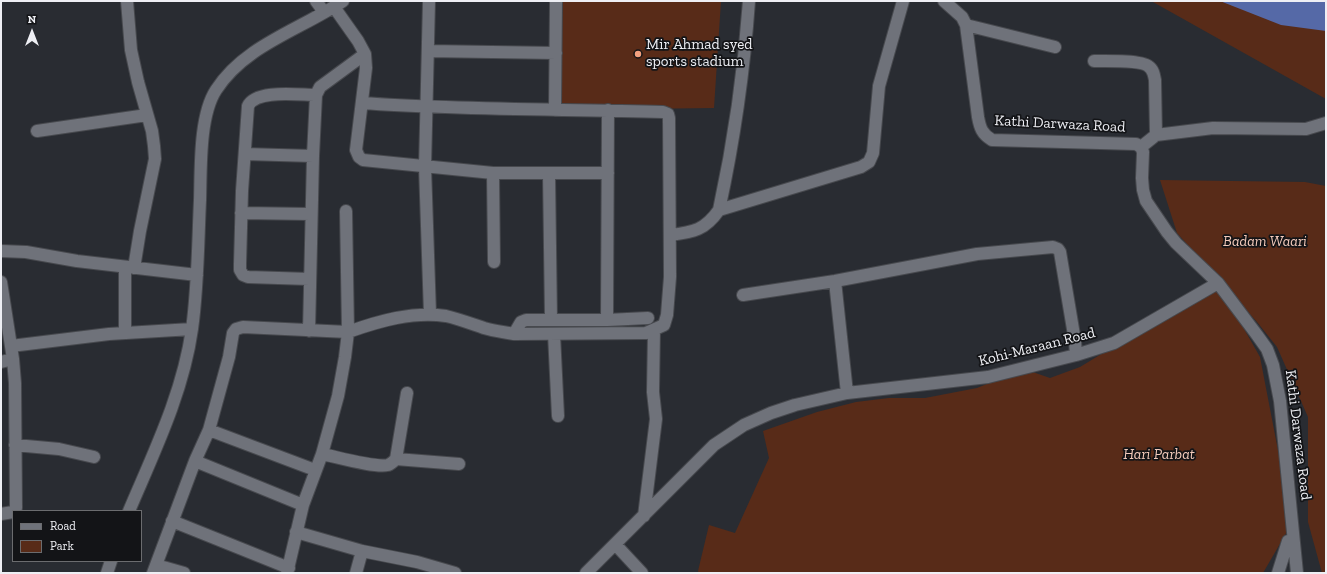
<!DOCTYPE html>
<style>
body{margin:0}
#map{position:relative;width:1327px;height:574px;overflow:hidden;background:#292c32;font-family:"Zilla Slab",serif}
canvas{display:block}
.frame{position:absolute;inset:0;border:2px solid #eeeff4;pointer-events:none}
.legend{position:absolute;left:12px;top:510px;width:130px;height:52px;box-sizing:border-box;background:#131417;border:1px solid #6b6c6f;margin:0;padding:5px 7px;list-style:none;font-size:12px;color:#eeeff4}
.legend li{display:flex;align-items:center;gap:8px;height:20px}
.legend b{width:20px;border:1px solid #6b6c6f}
.north{position:absolute;left:12px;top:12px;width:40px;height:40px;-webkit-text-stroke:3px #131417;paint-order:stroke;rotate:0deg;font-size:11px;font-weight:700;line-height:16px;text-align:center;color:#eeeff4}
.north::after{content:'';display:block;margin:auto;width:14px;height:18px;background:#eeeff4;clip-path:polygon(50% 0,100% 100%,50% 72%,0 100%)}
</style>
<div id="map">
<canvas width="1327" height="574"></canvas>
<div class="frame"></div>
<ul class="legend">
<li><b style="height:5px;background:#6f727a"></b>Road</li>
<li><b style="height:11px;background:#582b18"></b>Park</li>
</ul>
<div class="north">N</div>
</div>
<script>
const ctx = document.querySelector('canvas').getContext('2d');
ctx.lineJoin = 'round';
function fill(path, color) { ctx.fillStyle = color; ctx.fill(path, 'evenodd'); }
function strokePath(path, color, width, dash) { ctx.strokeStyle = color; ctx.lineWidth = width; ctx.lineCap = dash ? 'butt' : 'round'; ctx.setLineDash(dash || []); ctx.stroke(path); }
function drawText(font, color, halo, rows, align = 'center') {
  ctx.font = font + ' "Zilla Slab",serif'; ctx.lineWidth = 3.5; ctx.setLineDash([]); ctx.textBaseline = 'middle'; ctx.strokeStyle = halo; ctx.fillStyle = color; for (const [text, x, y, turn = 0] of rows) {
    ctx.save(); ctx.translate(x, y); ctx.rotate((+turn || 0) * Math.PI / 180); ctx.textAlign = isNaN(turn) ? turn : align; if (halo) ctx.strokeText(text, 0, 0); ctx.fillText(text, 0, 0); ctx.restore();
  }
}
fill(new Path2D(`
 M563,1H721L714,108L555,110Z
 M1152,1H1326V99L1153,2Z
 M1160,180L1305,182L1326,186V573H1322L1308,522V417L1277,347L1257,322L1177,233Z
 M1218,283L1260,357L1292,523L1263,573H699L698,571L709,525L735,533L769,458L763,431L817,412L856,402L889,398H925L977,388L1024,369L1050,378L1080,367Z`), '#582b18');
fill(new Path2D(`
 M1220,1H1326V31L1281,25Z`), '#5569a7');
const minor = new Path2D(`
 M127,1L131,50L138,82L152,131L154,146L155,159L140,231L134,268
 M316,1L324,12
 M429,1L425,167L430,314
 M944,1L962,17L966,25L978,117C980,128 982,134 992,140L1136,144L1141,147L1143,152L1142,178L1143,190L1146,201L1167,232L1176,243L1218,283L1257,335L1267,349L1273,365L1280,401L1297,573
 M334,7L358,41L365,54L366,68L356,150L359,157L363,160L493,173H608
 M966,25L1055,47
 M428,51L556,53
 M1094,61C1105,61 1141,60 1148,66C1153,69 1154,74 1155,80L1156,135
 M555,110L556,1
 M37,131L147,115
 M1141,147L1156,135L1213,128L1306,129L1326,123
 M245,154L313,156
 M493,173L494,262
 M549,174L551,320
 M719,210L861,167L869,162L873,153L879,86L903,1
 M241,213L311,214
 M670,235C694,232 705,230 719,210C734,141 744,72 749,1
 M1,251L26,252L77,261L197,275
 M309,279L248,277L243,275L240,270V264L242,191L248,106C256,89 299,95 316,95
 M835,281L847,393
 M1,282L13,359L15,383L16,508L14,511
 M743,295L835,281L977,254L1053,247L1058,249L1060,252L1075,341L1076,355
 M607,320L608,110
 M309,331L313,156L316,95L320,87L365,54
 M125,333V267
 M514,334L521,322L526,320H607L648,318
 M554,334L558,416
 M11,346L109,334L192,329
 M1,362L13,359
 M209,430L315,470
 M15,445L59,449L94,457
 M322,454C337,457 375,468 388,465C391,464 394,461 396,459L407,393
 M396,459L459,464
 M195,461L303,505
 M129,511C154,452 183,393 192,329C198,286 198,243 200,200C201,169 199,116 216,90C245,45 300,30 343,1
 M1,514L13,512
 M644,516L656,419L653,392L654,330
 M172,521L289,568
 M296,532L362,551L417,562L455,573
 M615,544L642,573
 M156,565L184,573
 M107,573L111,561
 M153,573L195,461L209,430L229,357L233,333L236,329L243,327L348,332C379,321 413,311 446,316C459,319 472,324 484,328C494,331 504,332 514,334L646,333L664,325L667,315L670,277L669,118L668,114L663,112C563,109 462,110 362,103
 M287,573L303,505L322,454L338,396L345,357L348,332L346,211
 M356,573L362,551
 M586,573L714,445L744,425L771,413L795,405L847,393L988,377L1076,355L1114,343L1218,283
 M1278,573L1288,541`);
strokePath(minor, '#47494e', 14);
strokePath(minor, '#6f727a', 12);
for (const [x, y, r, color] of [
 [638,54,4,"#f2a07f"]
]) { const dot = new Path2D(); dot.arc(x, y, r, 0, 2 * Math.PI); ctx.fillStyle = color; ctx.fill(dot); strokePath(dot, '#131417', 1.5); }
drawText('15px', '#eeeff4', '#131417', [
 ["Mir Ahmad syed",646,45],
 ["sports stadium",646,62]
], 'left');
drawText('15px', '#eeeff4', '#131417', [
 ["Kathi Darwaza Road",1060,124,3],
 ["Kohi-Maraan Road",1037,347,-14],
 ["Kathi Darwaza Road",1298,435,83]
]);
drawText('italic 15px', '#f4cbbb', '#131417', [
 ["Badam Waari",1265,242],
 ["Hari Parbat",1159,455]
]);
</script>
